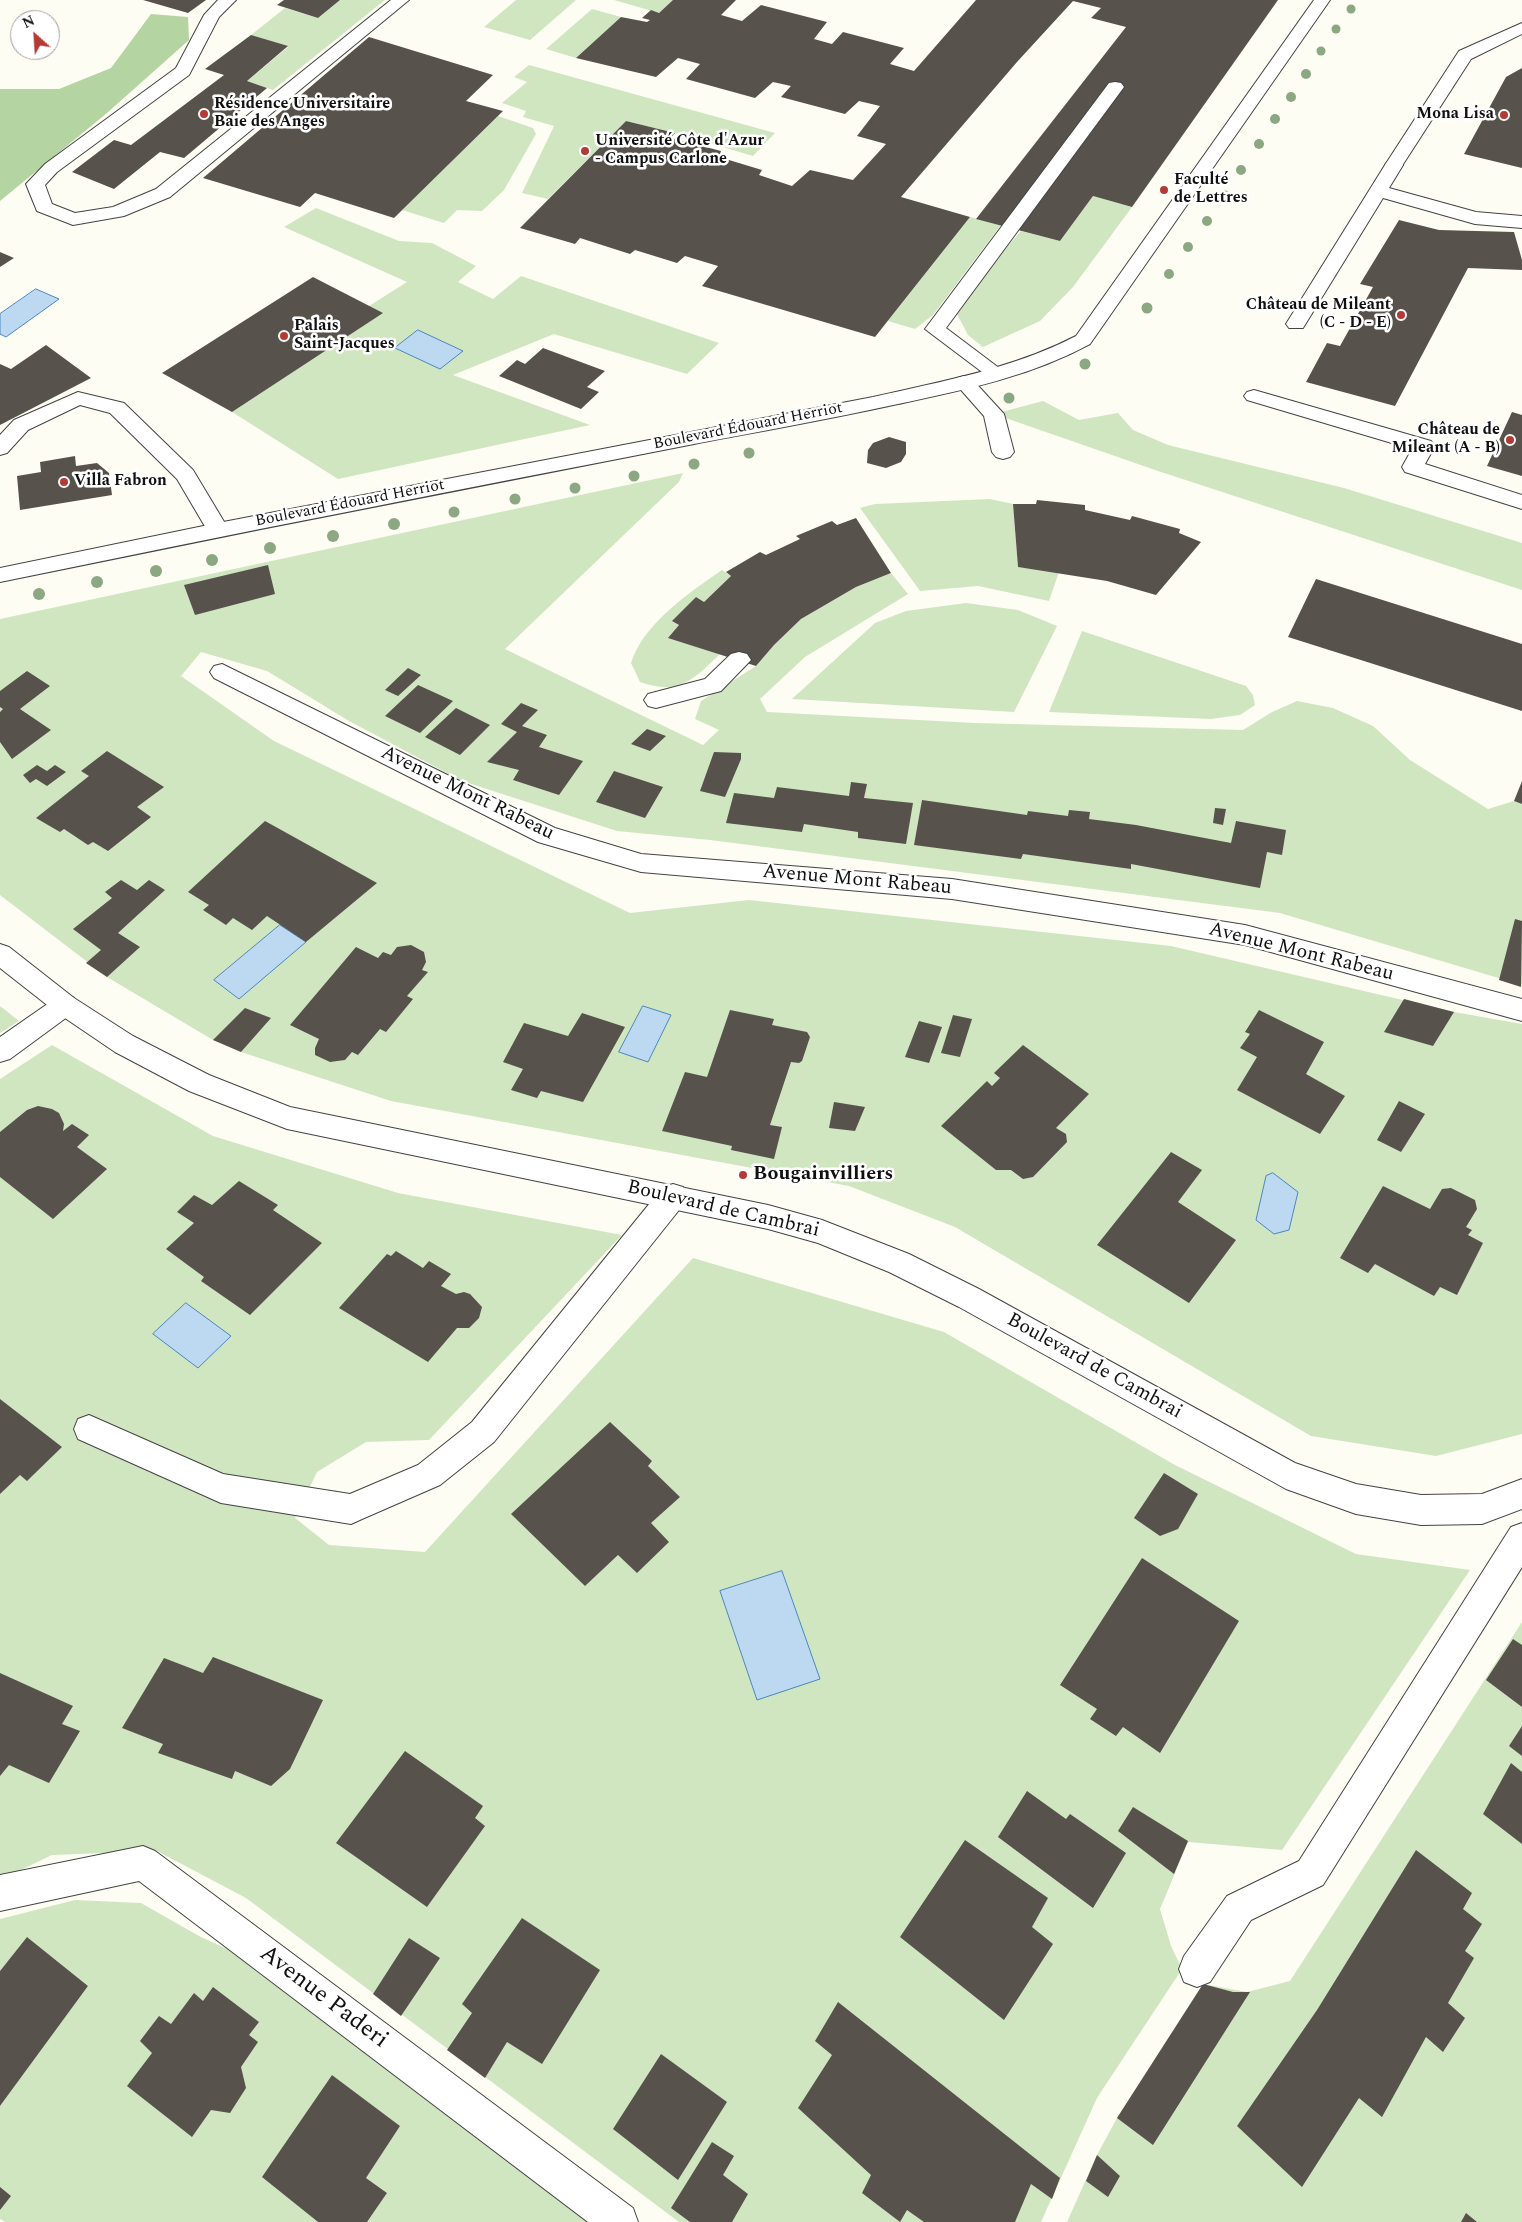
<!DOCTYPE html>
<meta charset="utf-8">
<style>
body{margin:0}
#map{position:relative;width:1522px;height:2222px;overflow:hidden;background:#fefdf4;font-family:Spectral,serif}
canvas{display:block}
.north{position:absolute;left:10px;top:10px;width:50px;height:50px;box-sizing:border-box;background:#fff;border:1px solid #9f9f9f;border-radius:50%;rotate:334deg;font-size:14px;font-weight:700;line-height:20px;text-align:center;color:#101010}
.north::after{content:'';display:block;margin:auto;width:18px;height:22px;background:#b33a35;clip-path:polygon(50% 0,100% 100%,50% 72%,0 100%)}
</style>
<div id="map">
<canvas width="1522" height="2222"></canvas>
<div class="north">N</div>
</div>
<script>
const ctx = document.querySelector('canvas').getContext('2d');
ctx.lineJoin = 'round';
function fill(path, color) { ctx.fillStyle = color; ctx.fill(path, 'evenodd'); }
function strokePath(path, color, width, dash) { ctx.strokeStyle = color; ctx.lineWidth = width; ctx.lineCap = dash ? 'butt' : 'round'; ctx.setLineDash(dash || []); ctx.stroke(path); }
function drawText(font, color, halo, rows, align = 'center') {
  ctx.font = font + ' Spectral,serif'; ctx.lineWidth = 5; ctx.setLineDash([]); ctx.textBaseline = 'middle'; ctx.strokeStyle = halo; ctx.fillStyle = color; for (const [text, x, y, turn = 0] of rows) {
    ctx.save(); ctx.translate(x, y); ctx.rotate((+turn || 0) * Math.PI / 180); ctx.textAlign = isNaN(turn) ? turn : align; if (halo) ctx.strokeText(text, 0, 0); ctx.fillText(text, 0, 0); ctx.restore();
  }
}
fill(new Path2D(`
 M340,0H385L273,90L247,81L288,47L251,35L285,8L318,18Z
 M516,0H576L530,40L484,27Z
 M614,0H673L659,13Z
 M592,9L621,17L576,58L546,49Z
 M529,65L775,133L753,156L675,133L626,121L548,199L522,193L554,126L523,117L526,111L502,103L527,82L514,77Z
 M498,116L533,128L536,134L504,190L482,211L457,210L444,223L402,210Z
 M1093,196L1132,207L1073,287L1040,321L983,347L968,335L957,314L974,284L1021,231L1060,241Z
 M316,208L399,241L432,243L476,266L458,282L493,299L521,276L719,343L687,374L554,334L453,375L590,425L338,479L232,412L382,313L369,306L407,282L284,227Z
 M970,217L1001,225L933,315L915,329L888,321Z
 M1043,401L1079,420L1118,413L1133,430L1168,445L1344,488L1522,543V590L1158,471L994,414Z
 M683,473L679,482L505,649L703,745L719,730L695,719L701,701L756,666L774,645L801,619L856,587L891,573L908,594L805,657L760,699L767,712L975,723L1243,730L1272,712L1297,701L1333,708L1373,726L1410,760L1488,809L1514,801L1522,804V985L1280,913L710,840L617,831L462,781L349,721L267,671L201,652L181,676L274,741L630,913L749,900L1171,946L1454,1012L1522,1024V1434L1436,1456L1311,1436L955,1227L849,1186L391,1101L241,1052L213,1040L107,977L0,895V619Z
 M990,499L1013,504L1018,567L1059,572L1049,601L978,586L920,591L860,508L875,504Z
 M722,570L731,576L704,602L696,597L673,621L720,654C694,679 679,696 640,682L631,663C643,624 690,592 722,570Z
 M966,603L1018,610L1057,626L1014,712L792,699L875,623L906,611Z
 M1082,631L1246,686L1253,695L1255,705L1240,715L1211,719L1049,712Z
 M0,1006L19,1021L0,1033Z
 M52,1045L213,1136L398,1193L622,1235L429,1440L366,1442L317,1472L295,1518L329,1545L425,1552L693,1258L944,1332L1175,1465L1356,1554L1470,1570L1282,1850L1188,1842L1160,1909L1171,1946L1182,1969L1097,2098L1041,2222H679L246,1898L157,1851L52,1855L0,1880V1079Z
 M1522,1622V2222H1067L1097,2155L1117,2118L1203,1984L1247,1992L1290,1981Z
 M75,1900L141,1903L199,1936L227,1949L587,2222H367L387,2193L366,2178L400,2126L332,2075L263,2177L318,2222H5L0,2219V2106L88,1986L27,1937L0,1971V1919Z`), '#d0e6c0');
fill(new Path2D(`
 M151,14L188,17L189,40L107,113L0,201V89H59L111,68Z`), '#b4d5a1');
const water = new Path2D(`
 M36,289L59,299L6,337L0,334V314Z
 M418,330L463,351L440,369L395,348Z
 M280,925L306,942L239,999L214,980Z
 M643,1006L671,1015L648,1062L619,1052Z
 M1273,1173L1298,1192L1289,1230L1274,1234L1256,1220L1266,1176Z
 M186,1303L231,1336L198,1368L153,1334Z
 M782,1571L820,1679L757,1700L720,1591Z`);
fill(water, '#bdd9f1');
strokePath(water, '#4b87c0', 1);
fill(new Path2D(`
 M143,0H206L188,13Z
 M284,0H340L318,18L277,5Z
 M673,0H736L721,15L742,21L761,5L827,22L814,39L832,44L843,32L904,48L890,64L914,71L976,0H1278L1132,207L1093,196L1060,241L976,219L1126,27L1091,18L1101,8L1073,1L1017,62L901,197L970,217L875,337L702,286L718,266L685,256L677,263L635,250L630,254L580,238L575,244L520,228L626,121L675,133L671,138L721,151L719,157L762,170L759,175L792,186L810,170L853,180L886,144L857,136L880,106L859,101L845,114L781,97L791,86L773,82L755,98L686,79L700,64L678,58L656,77L576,58L621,17L647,22L650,20L642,18L651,10L659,13Z
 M251,35L288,46L247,81L267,88L184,158L160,152L114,189L72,172L114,140L131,145L224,75L205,69Z
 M369,37L493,75L466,101L503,111L394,218L315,193L300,207L203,178Z
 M1522,68V168L1464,154L1506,77Z
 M1399,220L1439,230L1514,232L1522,260V270L1468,268L1395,406L1306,382L1327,343L1340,346L1373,287L1360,284Z
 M0,252L14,258L0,267Z
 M313,277L383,313L232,412L162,373Z
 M46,345L91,378L0,425V364L11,369Z
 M543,348L605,371L587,387L599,392L581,409L499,376L517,360L525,364Z
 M1512,412L1522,415V476L1487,466Z
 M889,437L906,442V454L901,462L886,468L867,463L868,450L873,443Z
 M75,456L76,466L97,463L109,473L112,495L20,510L17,476L41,472L40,462Z
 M1037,500L1085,505V510L1130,520L1132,516L1180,529L1179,533L1201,542L1156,595L1107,581L1018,567L1013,504H1036Z
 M856,518L891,573L856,587L801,619L774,645L756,666L668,638L679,625L672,621L696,597L704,602L731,576L726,572L760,552L766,555L800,539L796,536L832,521L837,525Z
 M268,565L275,594L195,615L184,585Z
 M1316,579L1522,644V711L1288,637Z
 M408,668L421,675L398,696L385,690Z
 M27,671L50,686L20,709L51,730L12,759L0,742V712L3,709L0,707V691Z
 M418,685L453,701L420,733L385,716Z
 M521,703L538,710L522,726L547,735L539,747L583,761L559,795L513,780L519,770L487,762L517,732L501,724Z
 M456,708L490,725L460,755L425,737Z
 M647,729L666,736L650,751L631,744Z
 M107,751L164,787L137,807L151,817L108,851L93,842L88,845L64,829L60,832L36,818L89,776L81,771Z
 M714,752L741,753V759L725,797L700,791Z
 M37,765L47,771L55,765L66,772L47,786L36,779L30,783L23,775Z
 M614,771L663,787L645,818L596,802Z
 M1522,781V804L1514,801Z
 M851,782L867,784L864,798L913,803L906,844L858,838V832L804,824L802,832L726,823L734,793L774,798L777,787L849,796Z
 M922,800L1027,815L1028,811L1068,816L1069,810L1090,812L1089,819L1136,825L1231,843L1236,821L1286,830L1282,855L1267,852L1260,888L1131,864V869L1023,854L1021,859L914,845Z
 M1215,808L1226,809L1223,825L1213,823Z
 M265,821L377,883L306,942L267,916L252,930L233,918L226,925L203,910L209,905L188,892Z
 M121,880L137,890L149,880L165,890L118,933L140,947L107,977L86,963L101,950L73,929L112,898L105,892Z
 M1515,919L1522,921L1521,987L1499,980Z
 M411,945L424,952L426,962L422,970L428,972L407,996L413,999L386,1032L380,1029L358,1055L352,1052L345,1060L330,1062L315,1055V1048L319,1039L290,1025L356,947L378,958L383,952L391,955L397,947Z
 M1404,999L1454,1012L1433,1046L1384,1032Z
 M245,1008L271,1018L241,1052L213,1040Z
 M730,1010L774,1019L772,1025L807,1032L810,1037L802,1061L799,1063L791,1062L770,1125L782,1127L774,1159L731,1150L732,1146L662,1131L685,1072L707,1077Z
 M1259,1010L1324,1042L1306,1074L1345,1096L1320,1134L1237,1090L1257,1057L1240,1048L1250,1034L1245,1032Z
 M582,1013L625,1027L583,1102L541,1091L537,1098L511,1090L523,1069L503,1062L524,1023L568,1036Z
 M953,1015L972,1019L960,1057L941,1053Z
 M919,1021L942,1027L929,1063L905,1057Z
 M1023,1045L1089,1094L1056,1128L1066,1134L1067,1142L1033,1177L1023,1179L1011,1170H996L941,1126L987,1081L992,1086L1000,1078L994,1073Z
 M1399,1101L1425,1114L1401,1152L1377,1140Z
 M834,1102L865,1107L855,1131L829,1128Z
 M38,1106L52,1109L59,1113L64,1124L63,1131L72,1124L89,1135L77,1147L107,1169L53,1219L0,1177V1132L27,1110Z
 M1171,1152L1202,1170L1178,1202L1236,1240L1189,1303L1097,1245Z
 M239,1181L278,1205L273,1210L322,1243L250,1315L201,1281L204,1277L166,1249L194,1223L177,1212L194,1195L212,1205Z
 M1383,1186L1430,1209L1442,1189L1451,1188L1475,1200L1477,1209L1466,1227L1472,1230L1468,1235L1483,1243L1457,1295L1440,1287L1434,1296L1375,1264L1368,1273L1340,1258Z
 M396,1251L423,1268L429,1261L451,1274L441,1286L456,1294L464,1292L470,1294L482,1307L479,1318L469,1328H457L428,1362L339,1308L387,1254L391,1256Z
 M0,1399L62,1447L27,1481L20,1475L0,1494Z
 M610,1422L652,1461L648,1466L680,1497L651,1523L669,1542L637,1573L618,1555L585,1586L511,1514Z
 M1164,1473L1198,1494L1178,1529L1160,1536L1134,1518Z
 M1142,1558L1239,1621L1160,1753L1123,1727L1116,1736L1090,1719L1097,1709L1060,1685Z
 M1513,1639L1522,1645V1707L1486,1680Z
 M213,1657L323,1700L290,1769L271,1786L235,1771L232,1779L158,1753L163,1744L122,1728L164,1658L203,1673Z
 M0,1673L73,1706L62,1724L80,1731L49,1783L9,1765L0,1776Z
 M1522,1726V1756L1509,1746Z
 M405,1751L483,1806L475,1818L485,1826L427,1907L336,1843Z
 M1511,1763L1522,1772V1844L1483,1814Z
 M1027,1791L1066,1819L1070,1814L1126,1853L1093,1908L998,1837Z
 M1133,1807L1188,1841L1174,1874L1118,1831Z
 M965,1840L1048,1898L1032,1927L1053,1944L1004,2020L900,1937Z
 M1416,1850L1472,1893L1463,1909L1482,1924L1465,1951L1474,1958L1448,2003L1465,2018L1443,2052L1426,2037L1382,2117L1359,2098L1302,2187L1237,2126L1317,2010Z
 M522,1918L600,1970L542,2064L507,2042L485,2078L447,2050L472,2013L462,2004Z
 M27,1937L88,1986L0,2106V1971Z
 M409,1938L440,1958L401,2016L373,1994Z
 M1203,1984L1233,1992H1250L1153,2145L1117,2118Z
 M213,1987L259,2022L249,2035L258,2042L241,2067L246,2088L230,2113L211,2110L192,2137L127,2086L152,2053L140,2041L159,2016L171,2024L194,1993L203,2001Z
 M838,2002L1060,2178L1052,2199L1031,2184L1015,2222H924L907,2210L900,2222L862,2193L871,2175L798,2108L832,2055L815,2041Z
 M661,2054L727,2102L678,2180L613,2129Z
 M332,2075L400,2126L366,2178L387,2193L367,2222H318L262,2177Z
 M712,2142L734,2156L723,2175L748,2194L732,2222H690L671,2208Z
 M1097,2155L1120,2176L1108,2197L1086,2181Z
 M0,2187L11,2196L0,2210Z
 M1466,2213L1477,2222H1461Z`), '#58524d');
const service = new Path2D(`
 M218,0H236L219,17L189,75L57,172L45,185L52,204L75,213L113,207L156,189L391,0H409L170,197L124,216L73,225L37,211L26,184L45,164L176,68L204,15Z
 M1115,82L1121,83L1124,87L946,328L1007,374L1004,378L997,380L990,378L925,329L1109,83Z
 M1394,160L1400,161L1403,165L1389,188L1476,212L1522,216V228L1475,224L1383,198L1303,328H1289L1286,324L1385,165L1388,161Z
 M964,376L971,378L1004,414L1014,452L1010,457L1003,459L996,457L992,452L984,416L954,382L957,378Z
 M1254,390L1431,441L1435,446L1425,464L1522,495V509L1405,472L1402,467L1412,449L1247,400L1244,396L1247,392Z
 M739,652L747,654L751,660L721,691L656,708L648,706L644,700L648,694L705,679L731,654Z
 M65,994L74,998L78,1005L74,1012L10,1059L0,1062V1037L56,998Z`);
const minor = new Path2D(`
 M1522,23V34L1471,59L1400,169H1388L1385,165L1459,51Z
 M78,392L124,403L193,470L229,530L226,535L218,537L210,535L177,479L110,413L80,405L28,430L7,453L0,455V435L14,420Z
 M222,664L555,828L641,854L952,879L1245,925L1522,999V1021L1245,945L952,899L641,872L538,842L214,678L210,672L214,666Z
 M673,1184L683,1187L687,1196L683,1205L494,1442L440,1485L362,1519L351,1524L221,1503L78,1439L74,1429L78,1419L89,1415L223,1474L350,1494L418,1465L472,1422L663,1187Z
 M1522,1523V1567L1323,1885L1251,1920L1210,1982L1197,1987L1184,1982L1179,1969L1184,1956L1227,1896L1299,1861L1511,1527Z
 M143,1846L155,1851L633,2208L638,2222H588L139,1881L0,1911V1875Z`);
const tertiary = new Path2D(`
 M1314,0H1330L1090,344C1029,377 964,390 898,404C830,419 762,431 694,444C462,489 231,534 0,582V568L218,523L873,397C943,381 1012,369 1076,336Z
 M0,944L9,947L74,998L133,1036L209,1075L290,1107L768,1205L822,1220L909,1254L979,1289L1295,1463L1356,1484L1421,1495L1482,1494L1522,1479V1509L1482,1524L1421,1525L1356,1514L1286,1489L959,1307L889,1272L818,1243L768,1229L287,1129L189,1091L115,1052L56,1012L0,968Z`);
strokePath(service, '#434343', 2);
strokePath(minor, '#434343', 2);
strokePath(tertiary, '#434343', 2);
fill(service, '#fff');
fill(minor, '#fff');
fill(tertiary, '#fff');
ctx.fillStyle = '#8ba883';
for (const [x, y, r] of [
 [1351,9,4.5],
 [1336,29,4.5],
 [1321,51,4.5],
 [1306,74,5],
 [1291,97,5],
 [1275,119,5],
 [1259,144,5],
 [1241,170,5],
 [1224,195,5],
 [1207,221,5],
 [1188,247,5],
 [1169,274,5],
 [1147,308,5.5],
 [1085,364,5.5],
 [1009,398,5.5],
 [749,453,5.5],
 [694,464,5.5],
 [634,476,5.5],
 [575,488,5.5],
 [515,499,5.5],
 [454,512,5.5],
 [394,524,6],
 [333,536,6],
 [270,548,6],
 [212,560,6],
 [156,571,6],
 [97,582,6],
 [39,594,6]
]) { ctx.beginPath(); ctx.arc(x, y, r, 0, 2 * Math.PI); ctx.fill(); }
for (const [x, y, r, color] of [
 [204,114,5,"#b33a35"],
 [1504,115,5,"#b33a35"],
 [585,151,5,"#b33a35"],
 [1164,190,5,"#b33a35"],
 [1401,315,5,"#b33a35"],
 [284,336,5,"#b33a35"],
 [1510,440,5,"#b33a35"],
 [64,482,5,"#b33a35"],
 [743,1175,5,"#b33a35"]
]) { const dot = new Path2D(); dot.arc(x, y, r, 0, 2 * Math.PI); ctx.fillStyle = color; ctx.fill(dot); strokePath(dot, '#fff', 2); }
drawText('bold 16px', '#101010', '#fff', [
 ["Résidence Universitaire",214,105],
 ["Baie des Anges",214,123],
 ["Mona Lisa",1494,115,"right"],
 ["Université Côte d'Azur",595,142],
 ["- Campus Carlone",595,160],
 ["Faculté",1174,181],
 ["de Lettres",1174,199],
 ["Château de Mileant",1391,306,"right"],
 ["(C - D - E)",1391,324,"right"],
 ["Palais",294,327],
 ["Saint-Jacques",294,345],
 ["Château de",1500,431,"right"],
 ["Mileant (A - B)",1500,449,"right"],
 ["Villa Fabron",74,482]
], 'left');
drawText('16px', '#101010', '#fff', [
 ["Boulevard Édouard Herriot",748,427,-11],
 ["Boulevard Édouard Herriot",350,504,-11]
]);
drawText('20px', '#101010', '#fff', [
 ["Avenue Mont Rabeau",467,794,26],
 ["Avenue Mont Rabeau",857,881,5],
 ["Avenue Mont Rabeau",1301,953,14],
 ["Boulevard de Cambrai",723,1210,13],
 ["Boulevard de Cambrai",1094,1367,29]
]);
drawText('bold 20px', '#101010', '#fff', [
 ["Bougainvilliers",753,1175]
], 'left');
drawText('24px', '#101010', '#fff', [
 ["Avenue Paderi",323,1998,37]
]);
</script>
